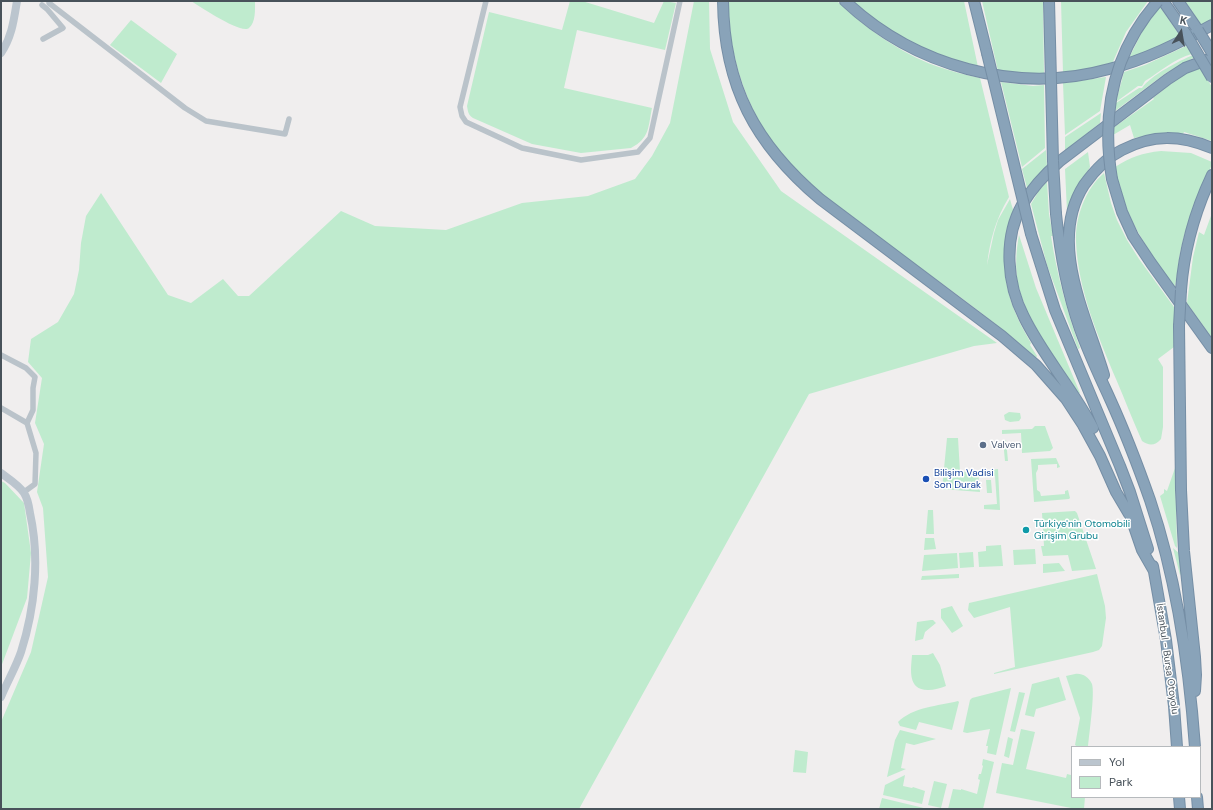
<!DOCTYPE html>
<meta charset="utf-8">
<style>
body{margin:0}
#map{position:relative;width:1213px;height:810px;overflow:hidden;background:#f0eeee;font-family:"DM Sans",sans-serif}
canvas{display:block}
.frame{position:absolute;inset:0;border:2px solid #48525a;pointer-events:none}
.legend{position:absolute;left:1071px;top:746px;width:130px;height:52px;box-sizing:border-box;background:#fff;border:1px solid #b6babd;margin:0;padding:5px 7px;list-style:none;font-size:12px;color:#48525a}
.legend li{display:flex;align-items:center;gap:8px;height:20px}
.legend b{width:20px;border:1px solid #b6babd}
.north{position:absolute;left:1161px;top:12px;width:40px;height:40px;-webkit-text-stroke:3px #fff;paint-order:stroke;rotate:12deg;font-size:11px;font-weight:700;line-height:16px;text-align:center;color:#48525a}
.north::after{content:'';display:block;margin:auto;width:14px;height:18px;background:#48525a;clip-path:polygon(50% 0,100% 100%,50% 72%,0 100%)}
</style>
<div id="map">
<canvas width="1213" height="810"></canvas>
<div class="frame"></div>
<ul class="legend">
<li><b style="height:5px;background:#bbc5ce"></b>Yol</li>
<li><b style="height:11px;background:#bfebce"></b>Park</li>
</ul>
<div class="north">K</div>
</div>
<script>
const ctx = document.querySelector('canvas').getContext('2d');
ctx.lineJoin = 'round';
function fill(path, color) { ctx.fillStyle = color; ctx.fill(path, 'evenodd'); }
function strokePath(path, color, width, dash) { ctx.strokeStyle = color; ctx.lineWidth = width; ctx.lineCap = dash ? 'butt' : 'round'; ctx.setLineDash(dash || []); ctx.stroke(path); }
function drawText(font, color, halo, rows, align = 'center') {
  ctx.font = font + ' "DM Sans",sans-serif'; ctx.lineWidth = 3; ctx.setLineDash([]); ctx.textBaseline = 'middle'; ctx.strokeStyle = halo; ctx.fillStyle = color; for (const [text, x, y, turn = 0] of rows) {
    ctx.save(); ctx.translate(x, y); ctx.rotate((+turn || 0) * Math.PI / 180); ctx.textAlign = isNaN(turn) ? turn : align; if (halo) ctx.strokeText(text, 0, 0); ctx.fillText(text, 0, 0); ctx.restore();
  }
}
fill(new Path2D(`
 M191,1H255C255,9 256,22 249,28C242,35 199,6 191,1Z
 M570,1H582L654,23L664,1L676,3L665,50L577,30L564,88L652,108C648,127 650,138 631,148L581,153L532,144L473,118C468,115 468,111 467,106L489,12L562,30Z
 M694,1H709L710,49L733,122L781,191L997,343L974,346L809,394L579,809H1V722L31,652L48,577L43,508L37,492L44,444L35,423L42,378L28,362L31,339L58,322L74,294L79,270L81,243L86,216L101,193L168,295L191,303L223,279L238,296H249L341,211L375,226L446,230L522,203L588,196L635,179L652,156L670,123Z
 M728,1H837C864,27 900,53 936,66C950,71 965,75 980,78L1009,197C996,218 990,240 987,265L994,233L998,220L1010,199C1011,204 1014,211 1015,217C1015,226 1007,240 1006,250C1001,285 1014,314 1031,343L1030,345L1037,356L1036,358C984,311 925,273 870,230C849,213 825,198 805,180C755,133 729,69 728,1Z
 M850,1H964L978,67L933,53L892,32Z
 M982,1H1043L1044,74L998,71Z
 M1061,1H1148L1126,32L1112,64L1079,71L1063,73Z
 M1185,1H1212V21L1202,26Z
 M1160,7L1181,37L1128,60L1144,28Z
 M131,20L177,54L161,83L110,45Z
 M1186,46L1192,54C1175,58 1160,72 1145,81L1142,86H1138L1116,102L1124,72L1145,65Z
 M1193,55L1195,57L1166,73L1115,111L1116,103L1139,88H1142C1151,75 1179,61 1193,55Z
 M1199,66L1212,87V141L1184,132L1183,134L1165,133L1134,138L1130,125L1113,135V128L1154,99L1153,98L1186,72Z
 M1106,77L1100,111L1065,135L1063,83Z
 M1001,82L1033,86L1044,85L1045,148L1022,167Z
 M1101,113L1100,123L1065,151V137Z
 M1046,150L1047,165L1027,188L1022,169Z
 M1161,151L1191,153L1212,162C1211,171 1202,184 1199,193C1190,216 1178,249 1178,274H1177L1175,287C1153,257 1127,222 1120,185H1119L1115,167C1131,157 1142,153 1161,151Z
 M1088,152L1090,167L1074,194L1067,212L1065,169Z
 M1104,173L1111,203L1117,220L1127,240L1139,259L1174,307V347L1158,359L1163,367V427L1161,439C1155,446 1149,446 1142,441C1133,421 1125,400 1116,379C1098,336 1078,290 1076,242C1075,218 1085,189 1104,173Z
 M1047,182L1049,214L1053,236H1051C1057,275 1067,311 1080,348L1078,349L1047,265L1031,204L1040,189Z
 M1212,213V338L1187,303L1193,257L1199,232L1204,235Z
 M1019,235L1036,288L1080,393H1079C1058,361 1026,321 1018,284C1015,267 1016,251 1019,235Z
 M1009,412L1020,413L1021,418L1019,421L1010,422L1005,420L1004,415Z
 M1035,426H1045L1053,448L1050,451L1022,453L1021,433L1002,434V430L1032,429Z
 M947,438H958L960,472L978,471L980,492L942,489Z
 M1003,440H1006L1008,461H1005Z
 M1056,458L1060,467L1057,468V464L1038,465V469L1036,473L1037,490L1040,492L1041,496L1065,494V491L1068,490L1070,498L1069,499L1034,502L1031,459Z
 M1175,468L1177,548L1175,546L1160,496L1164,493V489L1167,491Z
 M998,469L1000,510L984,509V505L997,504L995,476L982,477L981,471Z
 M986,480H991L992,493H987Z
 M1,481L5,483L24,503L31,553L27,598L1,667Z
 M928,510H933L934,534H926Z
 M1075,511L1077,513L1096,569L1072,571L1068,555L1043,556L1041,546H1044L1042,513Z
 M925,538H934L936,549L924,550Z
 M1001,545L1003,566L979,567L978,552L986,551V546Z
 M1173,548L1180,554L1182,572L1180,575Z
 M1035,549L1036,564L1014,565L1013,550Z
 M973,552L974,567L960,568L959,553Z
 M957,553L958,568L922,571L924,555Z
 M1059,563L1065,571L1043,573V564Z
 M959,574V578L921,580L922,576Z
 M1097,574L1105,606L1106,618L1102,646L1099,650L1093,652L994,674V673L1015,667L1010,607L974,618L968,610L969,603Z
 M952,606L963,626L957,630L947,615L957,630L952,633L941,618V609Z
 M931,620H933L936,623L925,632L923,639L915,641L917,622Z
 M933,653L940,665L946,686C941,688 934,690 928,690C907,690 911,669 912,655H928Z
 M1075,674C1082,673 1089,677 1092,684C1095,694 1089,735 1088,747H1078L1075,745L1080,718L1066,676Z
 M1059,677L1066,700L1036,709L1034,717L1025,715L1032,684Z
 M1011,688L996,755L987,753L988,746H986L990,729L967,733L963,732L970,700L972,698Z
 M1019,692L1025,693L1015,732L1010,731Z
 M958,701L959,702L952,730L919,722L916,730L900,726L898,722C913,707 938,706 958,701Z
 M1021,729L1035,732L1026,769L1066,778L1067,774L1071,775L1072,772V797H1085L1084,809H1076L996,793L1002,763L1013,765Z
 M900,730L936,739L914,745L906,743L901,768L906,769L887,777L895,740Z
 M1008,737L1013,739L1009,758L1004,756Z
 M795,750L808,752L806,773L793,772Z
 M983,759L994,762L983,809H948L953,789L961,790V789L977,794L980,780L978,779L979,774H981L983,766L982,765Z
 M905,775L903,786L912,788L913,787L925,791L922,804L883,795L885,785Z
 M934,781L947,784L941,808L928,805Z
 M882,798L928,809H879Z`), '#bfebce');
const highway = new Path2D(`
 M723,1C724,86 755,144 820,199L1002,336L1036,365L1066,399L1083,425L1100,456L1116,492L1129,514
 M845,1C914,66 1016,95 1109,69C1145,60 1179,43 1212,25
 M974,1L987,53
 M1163,1L1186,34
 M1178,1L1198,30
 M1112,179L1122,212L1133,236L1151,263L1212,348
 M1056,214C1060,253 1067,292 1080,329C1089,354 1099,375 1110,399C1125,432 1138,466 1150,500C1177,580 1189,663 1195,747
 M1031,234L1055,310L1120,466L1130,492L1148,549
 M1181,290C1184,250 1195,211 1212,175
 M1179,326L1181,490L1184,551L1195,657L1196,675L1195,691
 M1104,375C1087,317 1047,243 1084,185C1094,171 1106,158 1122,150C1153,134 1180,135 1212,148
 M1093,428C1073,389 1043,356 1024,317C1007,284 1003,239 1022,205C1032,188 1045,174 1060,161L1168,79L1185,68L1212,58
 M1128,509L1142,550L1154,571
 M1153,566L1166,640L1174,706L1177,747
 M1179,797L1180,809
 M1197,797L1198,809`);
strokePath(highway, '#758ea5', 12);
strokePath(new Path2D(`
 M49,1V3L185,108L206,121L285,134L289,119
 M486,1L460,107L462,116L466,122L522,148L581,160L638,152L650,138L680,1
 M42,5L47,9L63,28L43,39
 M1,355L26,368L35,377L33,388V410L27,423
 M1,408L27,423L36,453L35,484L24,492`), '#bac3ca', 5.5);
strokePath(new Path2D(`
 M1,53C12,37 14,19 17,1
 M1,473C9,479 19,485 24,493C28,499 29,506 30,513C40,558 35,608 21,652C16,667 7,682 1,697`), '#bbc5ce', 8);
strokePath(highway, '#89a3b9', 10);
const highwayBridge = new Path2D(`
 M1049,1L1053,161L1056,214
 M1198,30L1212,53
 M1186,34L1212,78
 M987,53L1031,234
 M1112,179C1101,113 1113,52 1158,1
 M1179,326L1181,290`);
strokePath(highwayBridge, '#758ea5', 12, []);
strokePath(highwayBridge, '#89a3b9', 10);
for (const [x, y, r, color] of [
 [983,445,4,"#5c6f8a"],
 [926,479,4,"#1a4fb4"],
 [1026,530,4,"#0f9aa8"]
]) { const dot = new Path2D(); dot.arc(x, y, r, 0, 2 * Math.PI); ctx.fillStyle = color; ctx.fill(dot); strokePath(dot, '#fff', 1.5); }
drawText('10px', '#4e5e75', '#fff', [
 ["Valven",991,445]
], 'left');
drawText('10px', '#164399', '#fff', [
 ["Bilişim Vadisi",934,473],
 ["Son Durak",934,485]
], 'left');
drawText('10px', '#0d838f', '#fff', [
 ["Türkiye'nin Otomobili",1034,524],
 ["Girişim Grubu",1034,536]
], 'left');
drawText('10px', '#48525a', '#fff', [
 ["İstanbul - Bursa Otoyolu",1167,659,82]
]);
</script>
